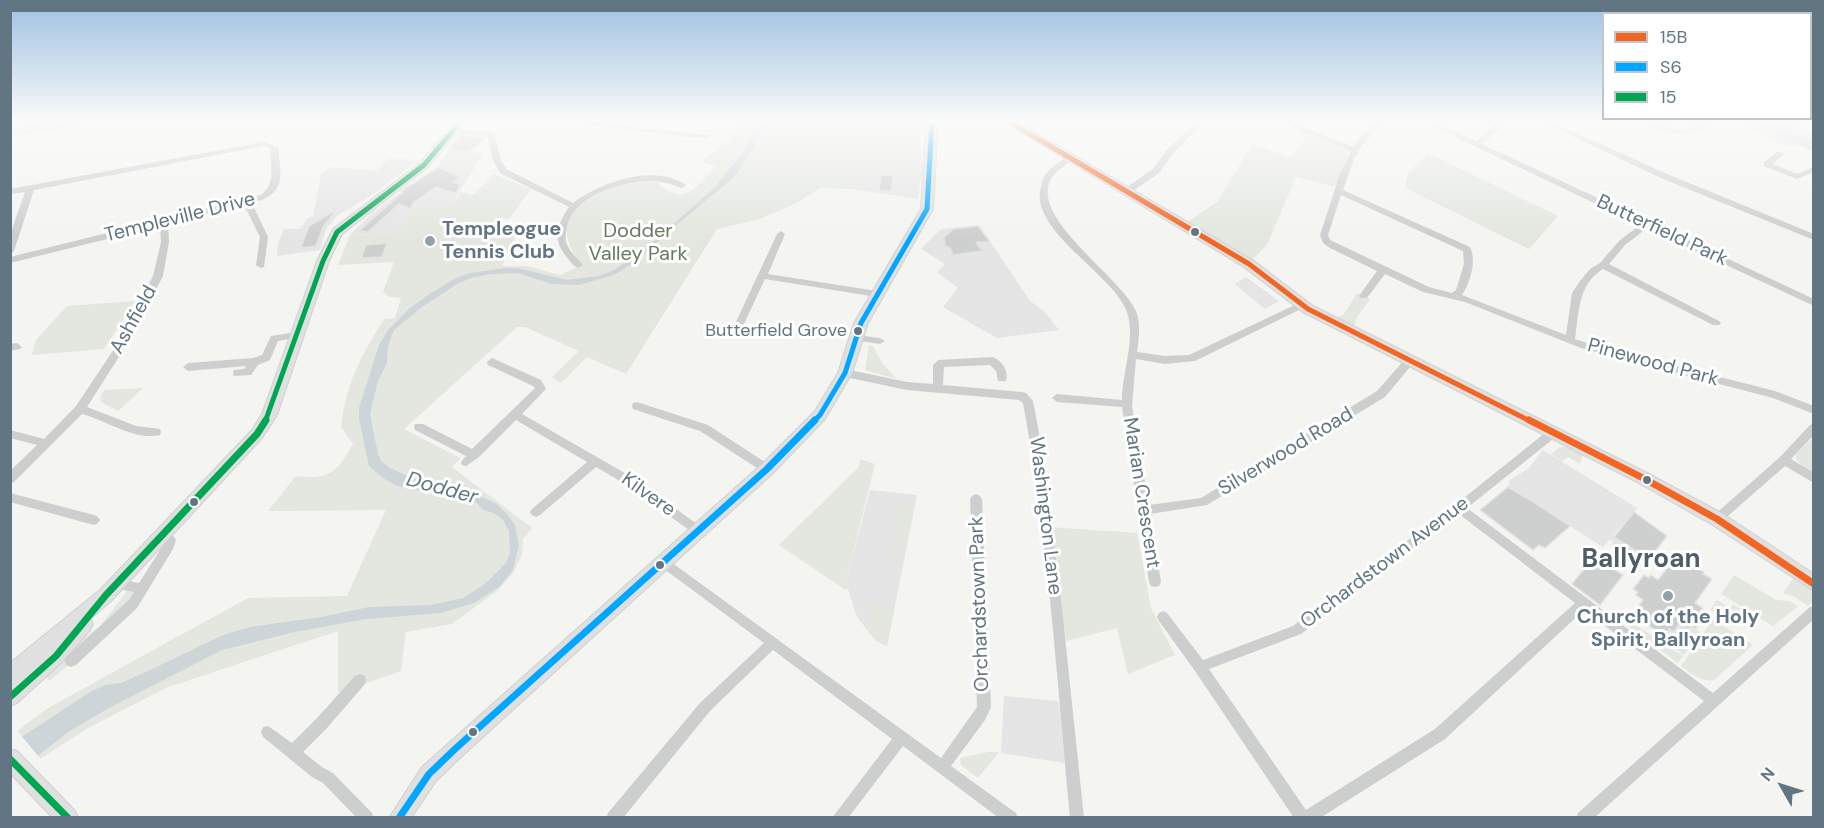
<!DOCTYPE html>
<style>
body{margin:0}
#map{position:relative;width:1824px;height:828px;overflow:hidden;background:#f4f4f1;font-family:"DM Sans",sans-serif}
canvas{display:block}
.frame{position:absolute;inset:0;border:12px solid #627583;pointer-events:none}
.legend{position:absolute;left:1602px;top:12px;width:210px;height:108px;box-sizing:border-box;background:#fff;border:2px solid #c0c8cd;margin:0;padding:8px 10px;list-style:none;font-size:18px;color:#627583}
.legend li{display:flex;align-items:center;gap:12px;height:30px}
.legend b{width:30px;border:2px solid #c0c8cd}
.north{position:absolute;left:1752px;top:756px;width:60px;height:60px;-webkit-text-stroke:4px #fff;paint-order:stroke;rotate:309deg;font-size:16px;font-weight:700;line-height:24px;text-align:center;color:#627583}
.north::after{content:'';display:block;margin:auto;width:21px;height:27px;background:#627583;clip-path:polygon(50% 0,100% 100%,50% 72%,0 100%)}
</style>
<div id="map">
<canvas width="1824" height="828"></canvas>
<div class="frame"></div>
<ul class="legend">
<li><b style="height:8px;background:#f26522"></b>15B</li>
<li><b style="height:8px;background:#00a6ff"></b>S6</li>
<li><b style="height:8px;background:#00a651"></b>15</li>
</ul>
<div class="north">N</div>
</div>
<script>
const ctx = document.querySelector('canvas').getContext('2d');
ctx.lineJoin = 'round';
function fill(path, color) { ctx.fillStyle = color; ctx.fill(path, 'evenodd'); }
function strokePath(path, color, width, dash) { ctx.strokeStyle = color; ctx.lineWidth = width; ctx.lineCap = dash ? 'butt' : 'round'; ctx.setLineDash(dash || []); ctx.stroke(path); }
function drawText(font, color, halo, rows, align = 'center') {
  ctx.font = font + ' "DM Sans",sans-serif'; ctx.lineWidth = 6; ctx.setLineDash([]); ctx.textBaseline = 'middle'; ctx.strokeStyle = halo; ctx.fillStyle = color; for (const [text, x, y, turn = 0] of rows) {
    ctx.save(); ctx.translate(x, y); ctx.rotate((+turn || 0) * Math.PI / 180); ctx.textAlign = isNaN(turn) ? turn : align; if (halo) ctx.strokeText(text, 0, 0); ctx.fillText(text, 0, 0); ctx.restore();
  }
}
fill(new Path2D(`
 M871,121H923L920,137L922,173L918,199L852,189L855,170H861L862,154L877,138Z
 M460,132L488,136L475,148L468,150L483,154L458,194L454,205L413,207L400,233L350,235L372,213L438,166Z
 M399,158L416,162L369,197L338,215L326,229L320,250L277,256L278,244L284,229H300L309,217H313L321,174L332,167L377,171L388,159Z
 M979,225L1030,301L1044,311L1059,330L997,338L943,307L958,288L937,272L945,264L921,249L941,229Z
 M1246,277L1279,301L1265,309L1235,284Z
 M1543,450L1637,508L1603,547L1508,487L1510,480L1528,469Z
 M870,490L917,495L887,646L875,640L857,617L848,589H844Z
 M1004,696L1058,701L1060,709L1065,763L1001,753Z`), '#e4e5e4');
fill(new Path2D(`
 M742,121H871L877,138L876,154L862,155V170H855L852,189L820,188L797,203L760,219L717,229L626,374L587,357L561,383L552,377L579,351L525,327H517L404,429L460,458L452,467L532,528L523,539L522,555L513,573L497,591L452,624L406,632L401,671L338,693V631L168,687L88,728L40,759L17,731L48,708L248,598L347,596L386,510L268,511L296,476C330,480 337,473 353,444L341,427C347,381 360,358 384,319L395,318L401,298L389,297L383,292L394,262L338,265L350,235L400,233L413,207L454,205L460,192L473,195L494,174L531,189L509,219L502,218L495,227L517,233L502,266H527L560,275L582,265C536,209 607,177 656,182C683,208 697,188 716,166L701,162L729,140Z
 M1731,121H1764L1813,143V151L1800,144L1790,147Z
 M1294,126L1349,150L1337,187L1296,177L1267,245L1248,264L1183,225L1218,201L1252,144L1290,157L1305,140Z
 M1428,153L1558,216L1529,249L1405,188L1408,173Z
 M1357,293L1370,299L1357,317L1354,326L1337,318L1344,314Z
 M135,301L104,349L32,355L36,340L67,306Z
 M869,345L873,346L882,363L897,379L865,370Z
 M143,388L118,411L101,402L100,398L104,390Z
 M1813,438V474L1802,466L1796,459V454Z
 M1572,446L1583,453L1580,464L1568,457L1562,461L1551,454L1560,447Z
 M860,459L875,464L844,589L779,545L859,467Z
 M897,503L912,505L900,568L889,567L896,532H900L891,530Z
 M1049,527L1137,533L1151,608L1175,655L1128,674L1117,628L1066,641Z
 M1612,535L1647,557L1641,565L1611,545L1613,542L1609,539Z
 M1734,575L1776,600L1789,601L1798,606L1773,626L1721,594Z
 M1795,576L1813,590V601L1808,606L1795,597L1783,593Z
 M128,590L136,592C112,625 81,656 49,681L45,676L80,641L100,626Z
 M1717,600L1730,608L1733,604L1747,613L1737,627L1710,610Z
 M867,602L895,606L887,646L875,640L863,623L872,618Z
 M1612,609L1683,656L1678,663L1609,612Z
 M1713,619L1753,645L1714,680C1700,682 1692,674 1681,666Z
 M1680,624L1688,629L1690,626L1700,632L1684,655L1662,640L1669,629L1674,632Z
 M988,752H999L978,778L961,765L960,758Z`), '#e3e7df');
fill(new Path2D(`
 M763,121H770L739,171L731,180L675,226L638,260L614,275L579,285L552,284L517,273L491,274L471,278L457,284L422,307L394,330L388,346L387,363L378,381L370,414L378,454L381,461L390,468L426,484L473,492L498,505L507,514L515,525L519,545L513,570L499,587L474,603L441,613L366,619L290,633L222,650L107,709L68,732L11,777V744L90,692L105,685L121,683L146,672L223,635L250,627L321,617L369,607L430,605L463,598L485,584L506,563L510,553L509,531L503,520L494,513L483,510L476,502L397,486L383,478L369,466L359,419V408L379,345L388,330L410,308L431,293L454,279L470,273L506,268H517L567,280L598,276L612,271L641,253L713,189L742,154Z`), '#cdd5d8');
fill(new Path2D(`
 M19,733L40,758L10,780V740Z`), '#f4f4f1');
fill(new Path2D(`
 M1749,121H1767L1814,143V152Z`), '#cdd5d8');
const building = new Path2D(`
 M460,135L485,138L474,148L467,151L449,148Z
 M439,167L460,177L453,182L460,184L457,191L454,193L436,187L414,202L410,209L399,204L368,232L359,231L403,192L401,191Z
 M881,175H893L891,191L879,190Z
 M334,211L335,212L323,227L316,246L301,248L309,226Z
 M978,226L990,242H976L982,251L953,255L950,248L945,246L944,237L954,229Z
 M387,243L382,257L361,258L366,245Z
 M1508,487L1535,503L1570,526L1545,548L1539,545L1533,550L1480,510Z
 M1634,512L1667,536L1649,559L1614,537Z
 M1594,557L1623,575L1600,605L1572,584Z
 M1676,557L1704,572L1703,574L1712,579L1695,603L1703,608L1700,611L1705,614L1696,629L1690,625L1688,629L1680,623L1674,632L1669,629L1664,636L1637,618L1642,612L1637,608L1643,600L1636,595L1638,592L1633,589L1644,575L1649,578L1651,575L1658,580Z`);
fill(building, '#cecfcf');
strokePath(building, '#e3e3e1', 1.5);
const secondary = new Path2D(`
 M59,121H83L77,124L10,136V130Z
 M455,121H467L428,167L342,234L329,261L277,415L262,438L112,600L90,619L93,624L90,630L62,662L17,703L10,706V684L13,682L10,683V663L100,590L252,430L262,414L317,261L333,229L420,163Z
 M926,121H938L933,209L868,323L852,373L825,419L773,473L462,756L436,781L411,818H389L422,767L761,465L815,411L838,373L854,323L921,209Z
 M1002,121H1016L1254,261L1313,306L1649,474L1723,514L1814,574V591L1711,524L1637,482L1303,312L1244,267Z
 M1765,121H1780L1814,135V142Z
 M10,749L17,751L75,811L78,818H53L10,773Z`);
strokePath(secondary, '#d0d1d1', 2);
fill(new Path2D(`
 M564,121H587L707,135L711,137L707,139L568,123Z
 M1035,121H1045L1028,132H1022V128Z
 M1198,121H1206L1175,151L1159,173L1130,193H1124V189L1153,169L1169,147Z
 M1278,121H1289L1353,147L1365,131L1375,121H1383L1362,146L1354,159L1343,190L1470,247C1477,261 1470,283 1462,295L1566,335L1572,293L1580,281L1590,269L1600,263L1619,241L1640,225L1422,121H1432L1476,141L1499,121H1508L1482,144L1814,299V306L1647,228L1625,245L1609,264L1719,321L1721,323L1719,325H1713L1603,269C1578,284 1579,312 1575,339L1587,343L1775,391L1814,406V414L1773,398L1581,348L1465,302L1423,292L1385,274L1367,298H1361L1359,296L1377,271L1330,248L1323,243L1320,235L1340,174L1351,151ZM1341,195L1463,251L1464,264L1456,290L1452,293L1429,287L1330,240L1328,235Z
 M1540,121H1550L1667,174L1814,234V240L1661,178Z
 M1641,121C1654,121 1665,128 1678,129C1692,130 1702,121 1715,121C1695,139 1662,137 1641,121Z
 M452,128L494,132L501,160L506,169L573,203C600,182 656,163 686,185L682,188C671,184 662,181 650,181C622,181 571,196 567,228C566,233 565,237 566,242C569,251 577,258 583,265L578,268C572,265 569,260 565,255C552,238 558,223 569,207L500,173L493,160L487,136L455,132L451,130Z
 M264,142L278,147C281,177 287,194 252,203L268,237L264,267L261,268L256,265L260,237L244,205L168,223L169,242L163,276L131,338L87,407L136,426L160,429L161,432L160,435C134,441 106,420 82,414L14,482L10,483V471L37,445L10,438V430L44,439L76,406L122,337L153,276L161,242L160,226L10,263V257L261,195C276,184 271,165 270,148L264,146L34,190L14,251L10,254V235L25,192L10,194V189Z
 M1777,152H1780L1784,154L1773,164L1797,174L1814,167V172L1797,179L1764,166V162Z
 M1067,156H1070L1074,158C1068,164 1058,169 1053,176C1024,215 1121,276 1136,311C1141,323 1139,339 1137,352L1165,356L1189,355L1299,303L1302,302L1307,305L1305,307L1195,361L1165,364L1136,359L1132,406L1149,505L1201,498L1377,391L1406,358L1410,357L1415,361L1385,397L1207,505L1150,514L1161,582L1159,586L1155,587L1151,586L1149,582L1122,407L1057,402L1052,398L1057,394L1122,400C1122,372 1136,340 1127,312C1114,274 1028,230 1041,187C1042,183 1043,177 1046,174C1051,167 1060,162 1067,156Z
 M781,231L785,234L768,274L877,291L880,292L882,294L880,296L877,297L765,279L743,326H737L735,324L777,234Z
 M298,332L303,335L301,337L278,341L270,360L258,365L251,375L234,376L233,373L234,370L244,369L246,366L188,371L183,367L188,363L253,358L262,355L271,336Z
 M856,335L880,338L885,341L880,344L853,340L851,338Z
 M17,343L22,347L20,349L10,351V344Z
 M993,357C1002,361 1009,371 1006,381H998L996,371L990,365L944,367L943,385L1022,392L1026,393L1033,401L1042,449L1062,608L1084,818H1070C1057,680 1048,538 1023,403L1019,400L907,390L845,377L840,373L845,369L907,382L933,384V365L938,360Z
 M492,358L541,380L546,389L522,414L623,472L703,528L705,531L703,534L699,536L695,534L615,478L596,467L540,515L536,517L532,515L530,512L532,509L587,462L516,420L478,458L466,466L462,465L461,462L466,456L415,430L414,427L415,424H423L472,449L535,388L533,386L488,365L487,362Z
 M637,402L708,425L771,466L773,469L771,472H763L700,431L633,409L632,406L633,403Z
 M1814,424V435L1791,459L1814,473V483L1785,466L1721,522L1717,524L1713,522L1711,519L1713,516L1780,457L1810,425Z
 M1554,428L1558,429L1559,432L1558,435L1467,508L1713,693L1810,607L1814,606V619L1594,818H1576L1578,813L1704,701L1584,610L1445,739L1320,818H1294L1195,671L1159,621L1157,617L1159,613L1163,611L1167,613L1203,660L1293,626L1455,505L1550,429ZM1459,514L1575,603L1435,729L1306,810L1209,669L1301,634Z
 M10,493L94,515L98,517L100,520L98,523L94,525L10,502Z
 M976,494L980,496L982,499L991,707L985,720L951,766L1016,813L1018,818H999L903,746L848,818H832L892,739L773,650L710,711L623,818H606L608,813L700,703L764,643L660,566L658,562L660,558L664,557L941,758L977,707L970,499L972,496Z
 M165,528L169,530L176,540L173,549L137,608L76,665L71,667L66,665L65,661L66,657L129,600L134,592L113,588L111,584L113,580L117,579L139,583L162,547L164,541L159,533L161,530Z
 M360,674L365,676L366,680L365,684L327,728L303,752L322,767L333,773L372,813L374,818H357L323,783L312,777L263,737L261,732L263,727L268,726L292,743L317,718L355,676Z`), '#cdcece');
fill(secondary, '#e0e0e1');
strokePath(new Path2D(`
 M1008,121L1249,264L1308,309L1532,422`), '#f26522', 5);
strokePath(new Path2D(`
 M1529,420L1643,478L1717,519L1814,584`), '#f26522', 7);
strokePath(new Path2D(`
 M813,422L820,415L845,373L861,323L927,209L932,121`), '#00a6ff', 5);
strokePath(new Path2D(`
 M399,818L429,774L455,749L767,469L815,420`), '#00a6ff', 7);
strokePath(new Path2D(`
 M265,422L323,261L337,232L424,165L461,121`), '#00a651', 5);
strokePath(new Path2D(`
 M10,697L56,656L106,595L257,434L266,420
 M10,759L68,818`), '#00a651', 7);
const sky = ctx.createLinearGradient(0, 0, 0, 237);
sky.addColorStop(0, '#9dc1e2');
sky.addColorStop(0.51, '#fafaf9');
sky.addColorStop(1, '#fafaf900');
ctx.fillStyle = sky;
ctx.fillRect(0, 0, 1824, 237);
for (const [x, y, r, color] of [
 [1195,232,5,"#627583"],
 [430,241,6,"#95a1aa"],
 [858,331,5,"#627583"],
 [1647,480,5,"#627583"],
 [194,502,5,"#627583"],
 [660,565,5,"#627583"],
 [1668,596,6,"#95a1aa"],
 [473,732,5,"#627583"]
]) { const dot = new Path2D(); dot.arc(x, y, r, 0, 2 * Math.PI); ctx.fillStyle = color; ctx.fill(dot); strokePath(dot, '#fff', 2); }
drawText('18px', '#627583', '#fff', [
 ["Butterfield Grove",847,331]
], 'right');
drawText('20px', '#627583', '#fff', [
 ["Templeville Drive",180,218,-14],
 ["Butterfield Park",1662,231,25],
 ["Ashfield",134,320,-61],
 ["Pinewood Park",1653,363,15],
 ["Silverwood Road",1286,452,-31],
 ["Marian Crescent",1141,493,81],
 ["Kilvere",648,495,35],
 ["Washington Lane",1045,516,83],
 ["Orchardstown Avenue",1385,563,-37],
 ["Orchardstown Park",980,604,-92]
]);
drawText('bold 20px', '#627583', '#fff', [
 ["Templeogue",442,230],
 ["Tennis Club",442,253],
 ["Church of the Holy",1668,618,"center"],
 ["Spirit, Ballyroan",1668,641,"center"]
], 'left');
drawText('20px', '#667a61', '#fff', [
 ["Dodder",638,232],
 ["Valley Park",638,255]
]);
drawText('italic 21px', '#5d7880', '#fff', [
 ["Dodder",442,489,15]
]);
drawText('bold 26px', '#505e68', '#fff', [
 ["Ballyroan",1641,560]
]);
</script>
